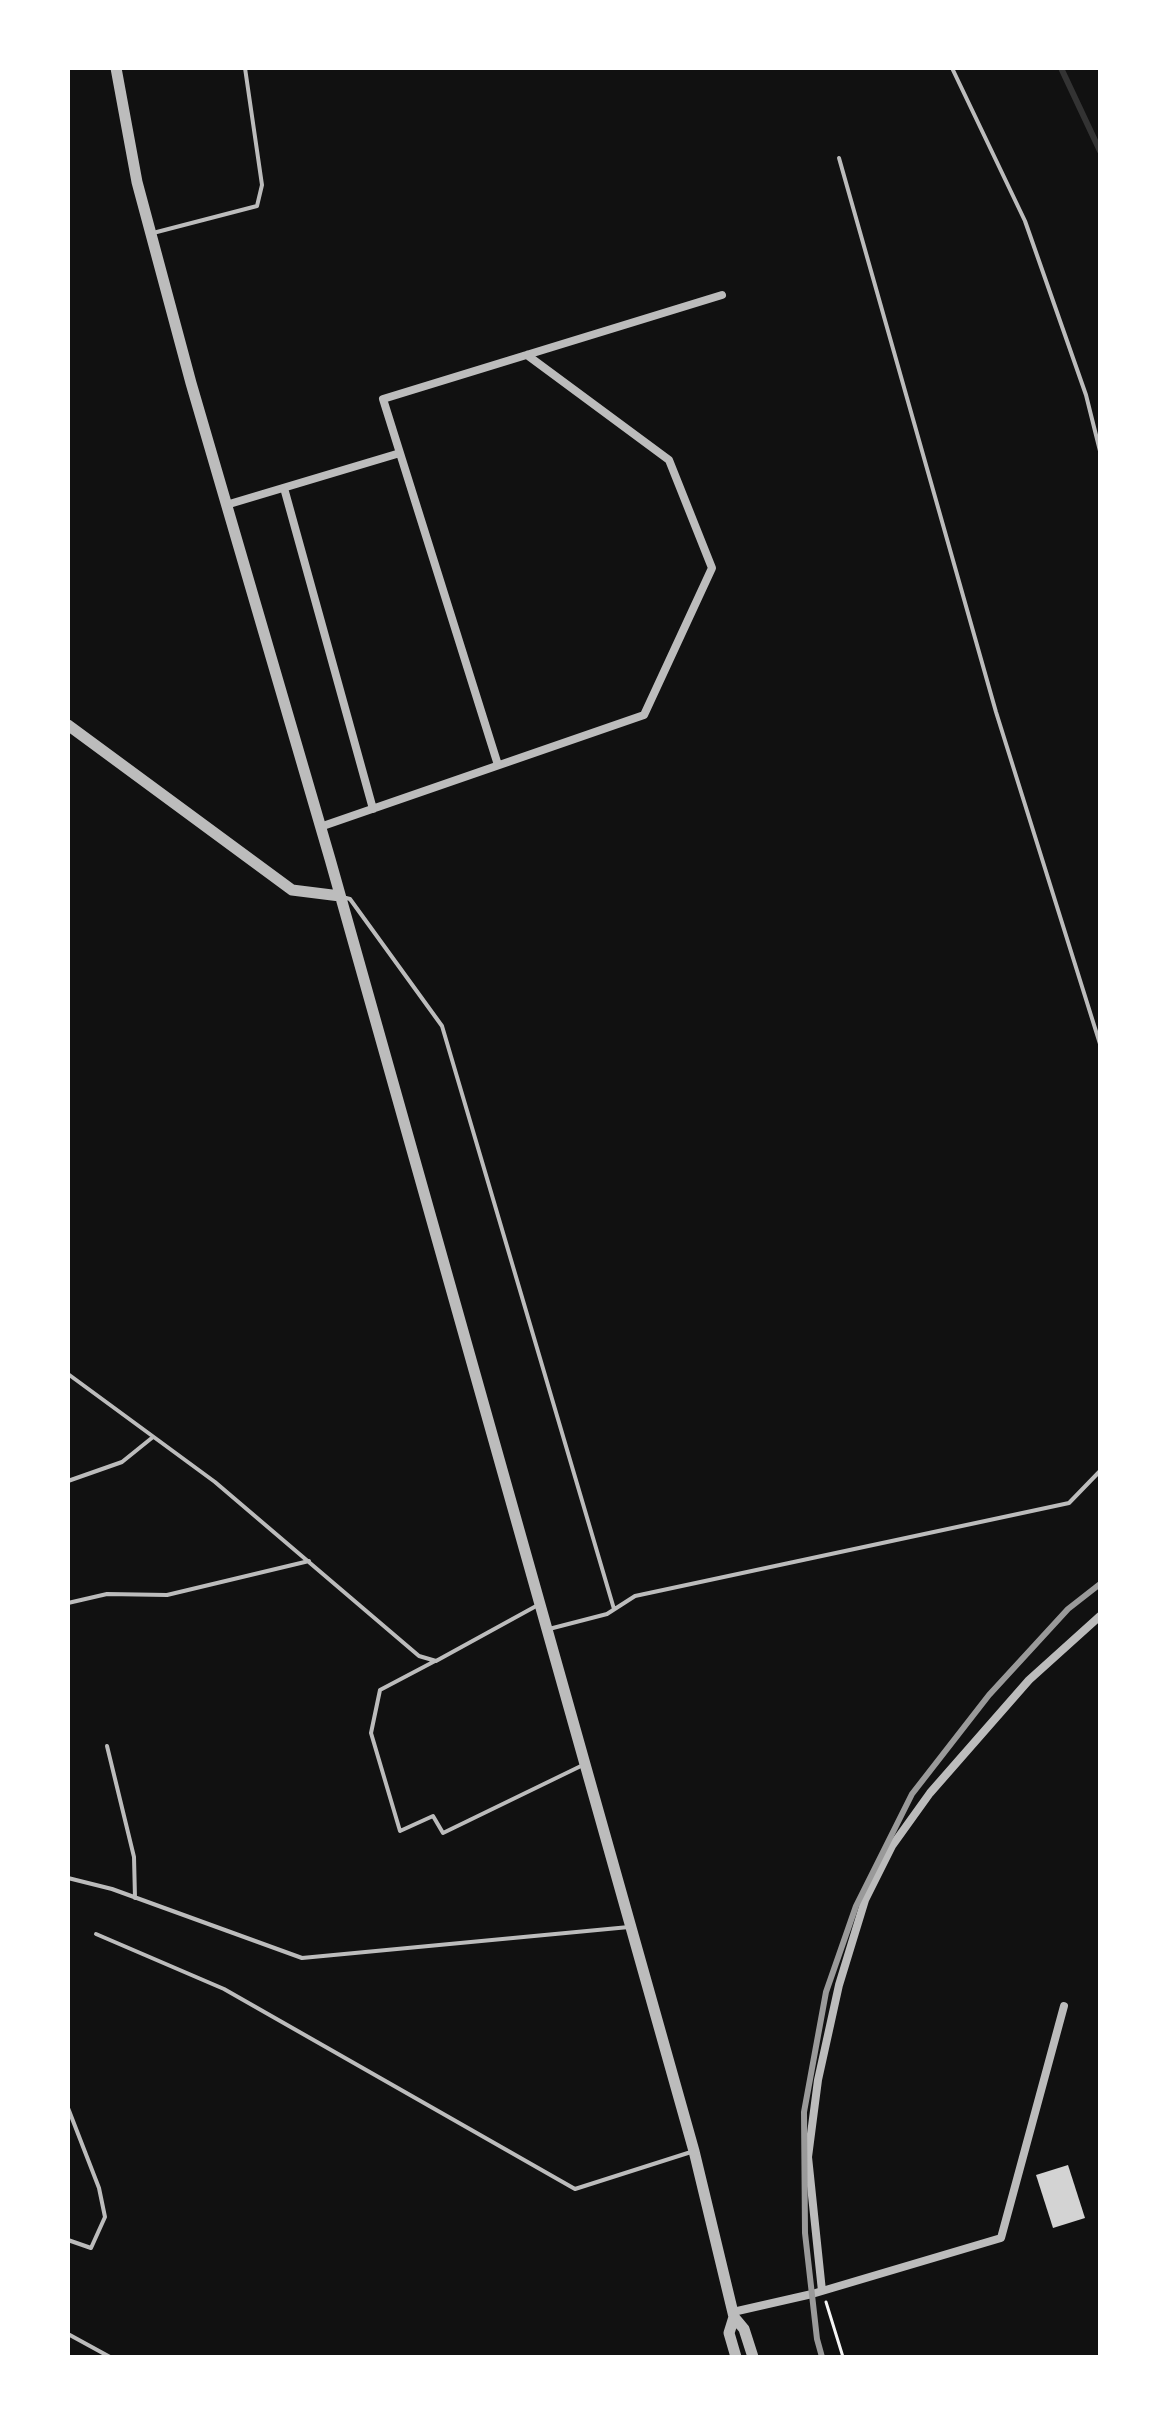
<!DOCTYPE html>
<style>
body{margin:0}
#map{position:relative;width:1168px;height:2425px;overflow:hidden;background:#111;font-family:"Open Sans",sans-serif}
canvas{display:block}
.frame{position:absolute;inset:0;border:70px solid #fff;pointer-events:none}
</style>
<div id="map">
<canvas width="1168" height="2425"></canvas>
<div class="frame"></div>
</div>
<script>
const ctx = document.querySelector('canvas').getContext('2d');
ctx.lineJoin = 'round';
function strokePath(path, color, width, dash) { ctx.strokeStyle = color; ctx.lineWidth = width; ctx.lineCap = dash ? 'butt' : 'round'; ctx.setLineDash(dash || []); ctx.stroke(path); }
function fill(path, color) { ctx.fillStyle = color; ctx.fill(path, 'evenodd'); }
strokePath(new Path2D(`
 M1061,68L1100,151`), '#333', 6);
fill(new Path2D(`
 M1068,2165L1085,2218L1053,2228L1036,2175Z`), '#d3d3d3');
strokePath(new Path2D(`
 M826,2302L843,2357`), '#f5f5f5', 3);
strokePath(new Path2D(`
 M952,68L1025,221L1086,395L1100,451
 M839,158L996,712L1100,1044
 M153,233L257,206L262,185L245,68
 M342,897L350,899L442,1026L614,1609
 M68,1374L215,1482L419,1656L436,1661L538,1605
 M68,1481L122,1462L153,1437
 M68,1603L107,1594L167,1595L309,1561
 M549,1629L607,1614L635,1596L1069,1503L1100,1471
 M435,1661L380,1690L371,1733L400,1831L433,1816L443,1833L583,1765
 M107,1746L134,1857L135,1898
 M68,1878L112,1889L302,1958L629,1927
 M96,1934L224,1989L575,2189L691,2152
 M68,2108L99,2188L105,2217L91,2248L68,2240
 M68,2334L110,2357`), '#bcbcbc', 4);
strokePath(new Path2D(`
 M284,488L373,809
 M226,505L400,453
 M498,765L383,399L722,295
 M320,827L644,715L712,568L669,460L527,355
 M822,2291L808,2157L818,2080L839,1985L865,1900L892,1846L930,1793L1029,1680L1100,1616
 M733,2312L812,2294L1001,2238L1064,2006`), '#bcbcbc', 8);
strokePath(new Path2D(`
 M116,68L137,182L191,383L330,859L694,2151L734,2317L744,2329L753,2357
 M68,725L292,890L340,896
 M734,2317L729,2333L736,2357`), '#bcbcbc', 11);
strokePath(new Path2D(`
 M822,2357L817,2339L805,2233L804,2112L826,1992L856,1906L912,1794L989,1695L1068,1609L1100,1584`), '#9a9a9a', 6);
</script>
